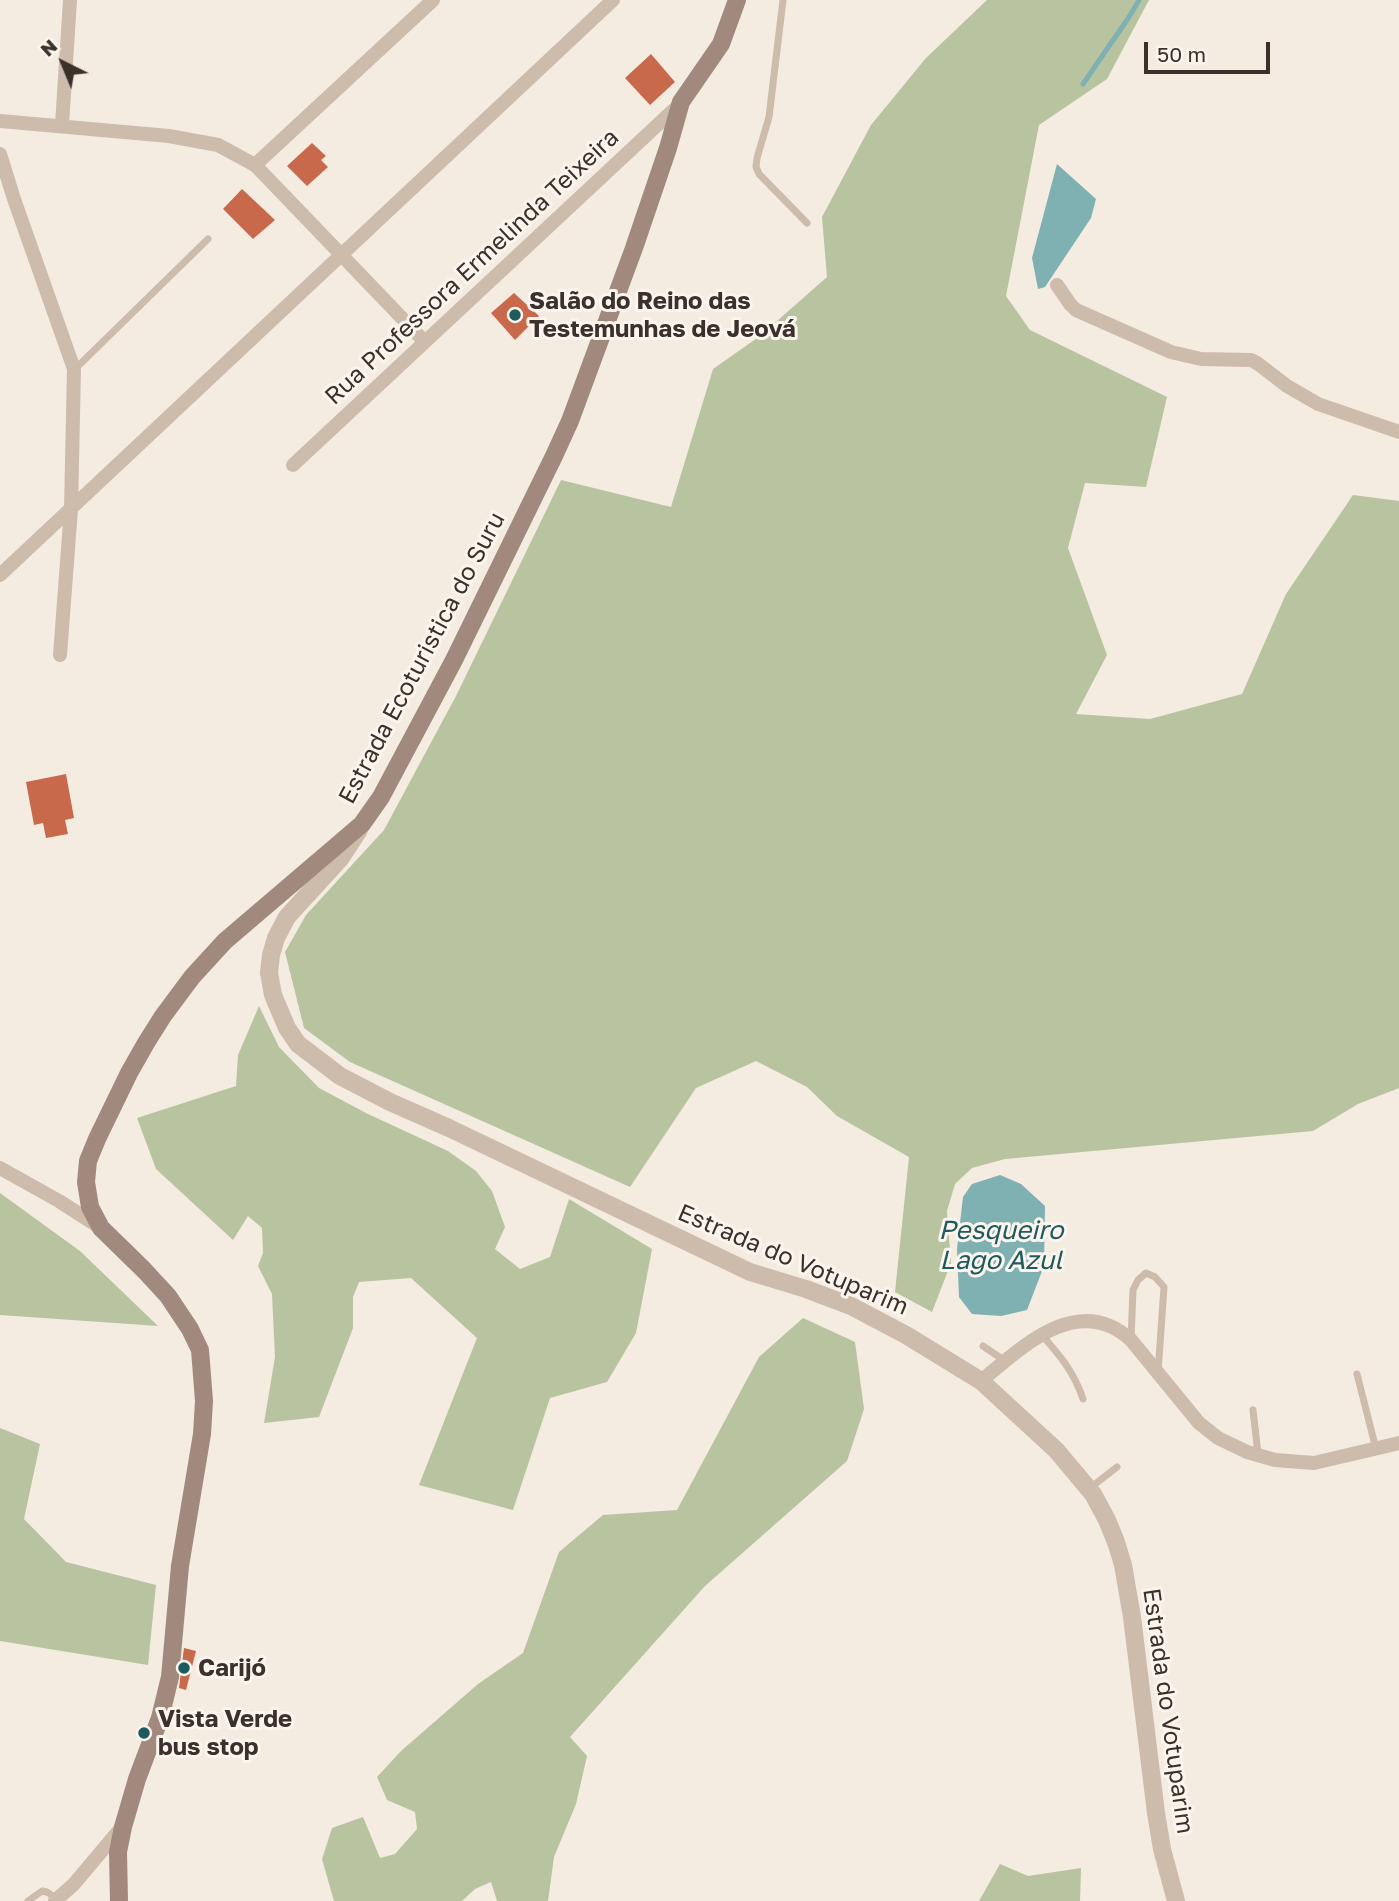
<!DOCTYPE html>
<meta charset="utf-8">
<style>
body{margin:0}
#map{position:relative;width:1399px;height:1901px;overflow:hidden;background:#f4ebe1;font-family:"Golos Text",sans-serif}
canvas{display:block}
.north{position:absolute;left:28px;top:28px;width:70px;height:70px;-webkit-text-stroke:5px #fbf5ee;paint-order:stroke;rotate:317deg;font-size:19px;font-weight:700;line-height:28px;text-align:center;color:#3b302b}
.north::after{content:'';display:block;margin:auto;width:24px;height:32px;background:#3b302b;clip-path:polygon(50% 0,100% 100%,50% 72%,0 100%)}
.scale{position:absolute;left:1144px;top:42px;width:126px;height:32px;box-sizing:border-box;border:4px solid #3b302b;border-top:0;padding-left:9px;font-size:21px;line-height:24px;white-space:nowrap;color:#3b302b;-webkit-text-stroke:5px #fbf5ee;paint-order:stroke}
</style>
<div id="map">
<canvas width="1399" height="1901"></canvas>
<div class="north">N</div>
<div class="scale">50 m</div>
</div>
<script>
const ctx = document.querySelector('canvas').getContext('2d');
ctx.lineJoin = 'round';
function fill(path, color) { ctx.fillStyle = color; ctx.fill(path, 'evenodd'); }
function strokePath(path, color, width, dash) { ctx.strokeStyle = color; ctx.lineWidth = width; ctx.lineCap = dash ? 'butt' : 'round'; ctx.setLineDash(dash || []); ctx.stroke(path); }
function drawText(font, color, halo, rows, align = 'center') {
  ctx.font = font + ' "Golos Text",sans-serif'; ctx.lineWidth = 6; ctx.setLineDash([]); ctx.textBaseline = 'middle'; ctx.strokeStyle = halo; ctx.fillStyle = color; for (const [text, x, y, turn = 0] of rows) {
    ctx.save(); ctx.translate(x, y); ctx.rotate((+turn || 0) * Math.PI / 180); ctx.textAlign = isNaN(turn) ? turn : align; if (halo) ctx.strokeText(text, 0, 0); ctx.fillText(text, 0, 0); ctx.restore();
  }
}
fill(new Path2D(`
 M987,0H1149L1107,79L1039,125L1006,296L1030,330L1167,397L1146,487L1085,483L1068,548L1107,655L1076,714L1150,719L1242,694L1286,594L1353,495L1399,501V1088L1358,1104L1313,1131L1005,1159L972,1168L955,1184L947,1211L951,1263L932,1312L895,1292L909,1157L837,1116L807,1087L756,1061L696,1088L630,1187L350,1062L304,1028L285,952L306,915L384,830L456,696L561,480L671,507L713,369L760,336L827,277L822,217L871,125L926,58Z
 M259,1006L279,1047L319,1088L368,1114L448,1151L476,1171L492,1191L505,1227L495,1249L520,1269L550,1257L569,1199L652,1249L636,1333L607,1382L550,1398L513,1510L419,1485L477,1338L411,1278L359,1282L353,1297V1328L319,1417L264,1423L275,1357L272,1294L258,1266L263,1253L262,1228L248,1216L233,1240L156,1169L137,1118L236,1086L238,1055Z
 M0,1193L80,1251L158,1326L0,1315Z
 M803,1318L855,1342L864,1409L847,1461L705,1586L570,1737L587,1756L576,1804L554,1857L548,1901H497L491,1882L475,1889L462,1901H334L322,1859L332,1828L363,1817L380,1858L395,1854L417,1829L415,1812L387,1800L377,1777L401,1751L478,1684L523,1653L559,1552L603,1515L677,1510L759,1357Z
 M0,1428L40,1444L24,1519L66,1562L156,1585L148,1665L0,1641Z
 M1000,1864L1028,1876L1081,1868L1080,1901H979Z`), '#b8c4a0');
fill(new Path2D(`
 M1057,164L1096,199L1091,218L1045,287L1038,289L1032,258Z
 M1000,1175L1021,1184L1045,1206L1044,1266L1027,1310L1001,1316L972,1314L959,1297L957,1249L963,1197L972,1184Z`), '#7fb0b2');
strokePath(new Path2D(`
 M1083,84L1129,17L1139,0`), '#7fb0b2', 5);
fill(new Path2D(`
 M651,54L675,82L650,105L625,78Z
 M312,143L326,156L321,160L328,167L307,186L287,166Z
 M242,189L275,220L253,239L223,209Z
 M514,293L539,316L515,340L491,313Z
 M66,774L74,818L65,820L68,834L46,838L43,823L34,825L26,782Z
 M184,1648L196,1651L186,1690L179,1688Z`), '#c8694b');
strokePath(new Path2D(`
 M783,0L769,117L757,158L756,167L759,174L807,223
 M75,369L208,239
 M1042,1335C1061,1357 1074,1372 1083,1399
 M1131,1340L1133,1290L1138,1280L1146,1273L1155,1277L1164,1287L1158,1373
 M983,1346L1005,1361
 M1357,1374L1376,1449
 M1253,1410L1258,1454
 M1090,1488L1117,1467
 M28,1901L42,1891L47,1892L57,1899`), '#cdbbac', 7);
strokePath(new Path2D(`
 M0,121L169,136L218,145L255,165L425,342
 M62,125L70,0
 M0,154L14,199L74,369L71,509L60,655
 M255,165L433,0
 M1057,285L1070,304L1076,310L1171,352L1201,359L1251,360L1257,363L1287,386L1318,404L1399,432
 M293,465L681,103
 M0,575L613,0
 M0,1168L59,1201L101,1228
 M981,1381C1023,1346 1079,1292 1131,1340L1199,1423L1218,1438L1247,1452L1275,1460L1314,1463L1399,1443
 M55,1901L74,1884L122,1827`), '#cdbbac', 14);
strokePath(new Path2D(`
 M359,830L340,859L287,917L276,938L271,955L269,973L273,995L287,1028L298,1044L340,1076L390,1102L449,1128L750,1272L806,1289L851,1306L906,1335L981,1381L1056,1450L1093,1494L1107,1520L1116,1542L1123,1565L1132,1617L1156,1813L1162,1849L1176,1901`), '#cdbbac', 18);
strokePath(new Path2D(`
 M119,1901L118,1852L123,1827L137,1779L160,1718L170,1677L180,1566L202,1434L204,1401L200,1350L190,1329L168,1296L144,1270L101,1228L90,1207L86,1182L88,1161L97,1139L129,1073L146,1043L163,1016L192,977L225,941L362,824L381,797L454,660L554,456L570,421L634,248L668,148L681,102L721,44L737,0`), '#a18a7d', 18);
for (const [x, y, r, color] of [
 [515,315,7,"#1f5a5e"],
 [184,1668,7,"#1f5a5e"],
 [144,1733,7,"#1f5a5e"]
]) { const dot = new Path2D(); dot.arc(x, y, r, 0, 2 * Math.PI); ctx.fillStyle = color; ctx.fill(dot); strokePath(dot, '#fbf5ee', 2.5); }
drawText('24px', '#3b302b', '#fbf5ee', [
 ["Rua Professora Ermelinda Teixeira",472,267,-43],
 ["Estrada Ecoturistica do Suru",422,658,-62],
 ["Estrada do Votuparim",793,1260,23],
 ["Estrada do Votuparim",1168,1711,82]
]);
drawText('bold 24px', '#3b302b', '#fbf5ee', [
 ["Salão do Reino das",529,301],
 ["Testemunhas de Jeová",529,329],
 ["Carijó",198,1668],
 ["Vista Verde",158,1719],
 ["bus stop",158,1747]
], 'left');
drawText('italic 26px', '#1f5a5e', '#fbf5ee', [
 ["Pesqueiro",1001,1231],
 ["Lago Azul",1001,1261]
]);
</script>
